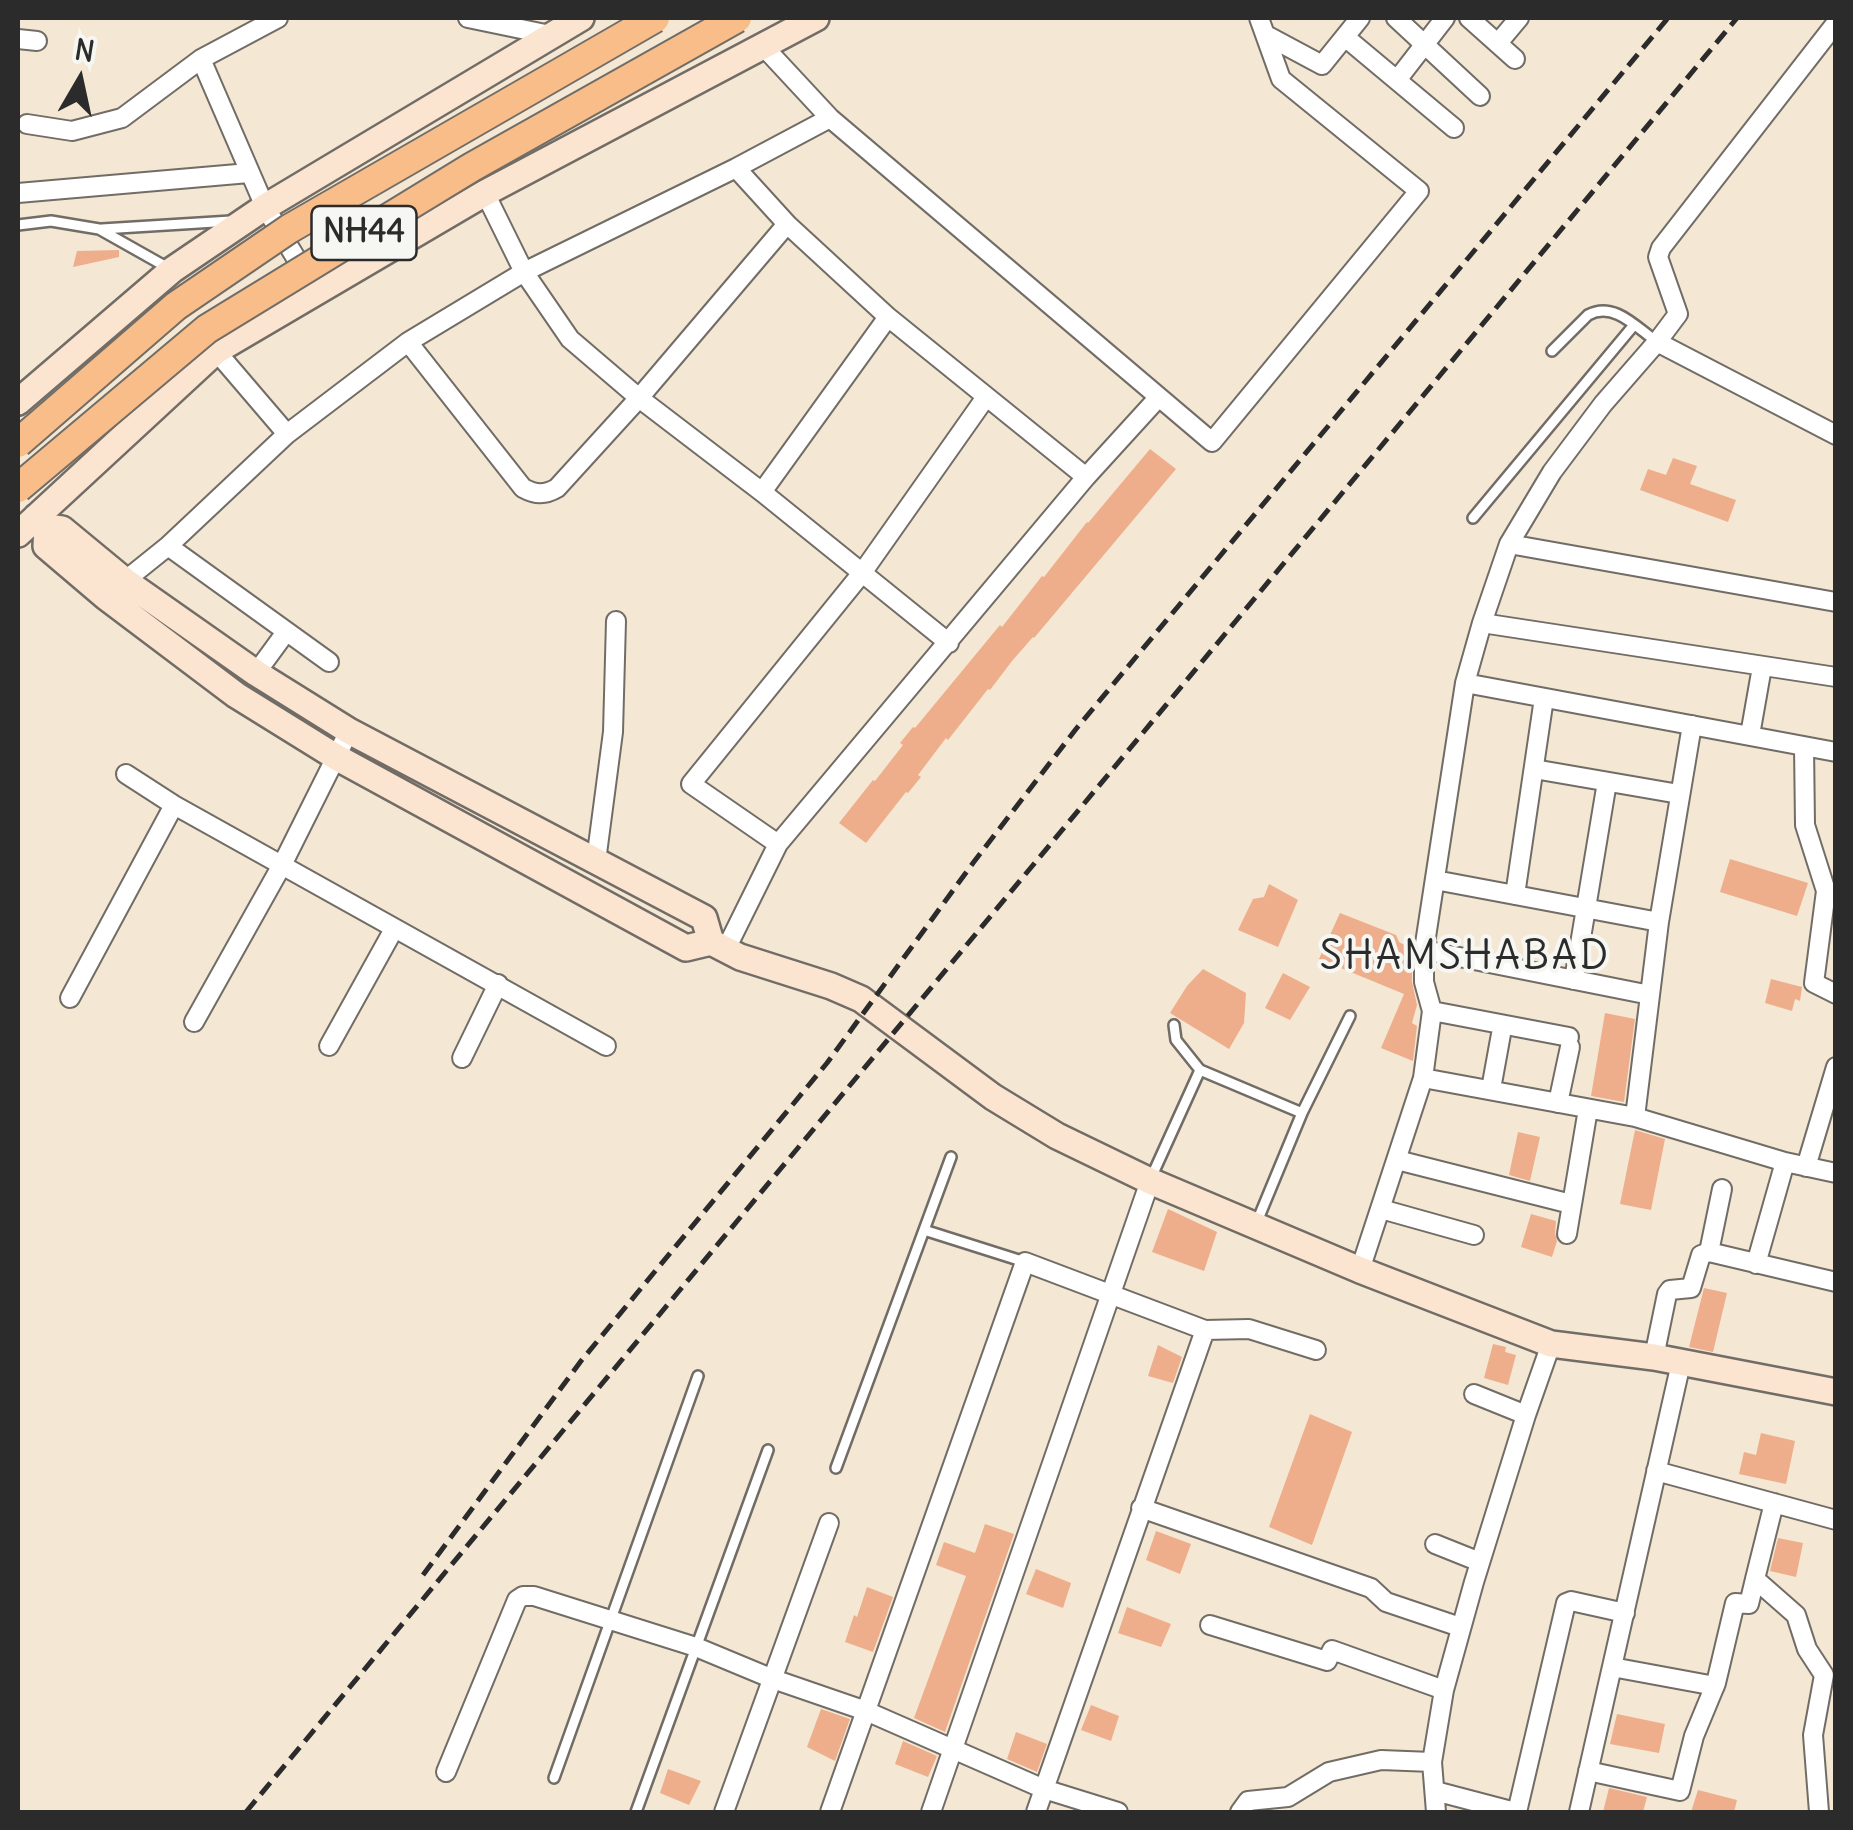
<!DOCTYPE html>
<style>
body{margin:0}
#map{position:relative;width:1853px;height:1830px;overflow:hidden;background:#f4e7d4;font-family:Delius,sans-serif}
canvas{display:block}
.frame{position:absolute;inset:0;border:20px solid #2b2b2b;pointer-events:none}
.north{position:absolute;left:30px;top:30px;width:100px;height:100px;-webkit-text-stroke:8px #f6f6f2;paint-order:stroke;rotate:9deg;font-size:28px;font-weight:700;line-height:40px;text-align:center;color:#2b2b2b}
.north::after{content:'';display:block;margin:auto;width:35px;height:45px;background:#2b2b2b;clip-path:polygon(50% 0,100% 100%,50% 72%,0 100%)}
</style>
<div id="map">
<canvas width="1853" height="1830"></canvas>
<div class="frame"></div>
<div class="north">N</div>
</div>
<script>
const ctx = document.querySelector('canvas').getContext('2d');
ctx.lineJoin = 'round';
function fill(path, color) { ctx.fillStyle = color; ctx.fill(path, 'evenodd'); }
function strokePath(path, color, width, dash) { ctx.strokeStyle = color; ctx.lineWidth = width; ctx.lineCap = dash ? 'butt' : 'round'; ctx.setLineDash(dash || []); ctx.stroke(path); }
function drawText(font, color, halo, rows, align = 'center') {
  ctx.font = font + ' Delius,sans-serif'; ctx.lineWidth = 8; ctx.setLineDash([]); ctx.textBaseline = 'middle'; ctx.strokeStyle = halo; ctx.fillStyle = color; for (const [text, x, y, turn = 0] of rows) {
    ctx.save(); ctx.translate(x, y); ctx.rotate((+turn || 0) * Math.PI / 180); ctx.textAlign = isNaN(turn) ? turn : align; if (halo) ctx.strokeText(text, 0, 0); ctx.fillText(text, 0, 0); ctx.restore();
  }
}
fill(new Path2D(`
 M119,250V257L73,267L77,251Z
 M1150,449L1176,469L1034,638L1033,637L1012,661L990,690L988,689L948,740L946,738L918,775L921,777L908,793L906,792L866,843L839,823L873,780L875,781L903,745L900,743L913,727L915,728L1000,625L1002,627L1042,576L1044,577L1087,522L1088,523Z
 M1673,458L1697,466L1690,484L1736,500L1728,522L1640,490L1648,469L1666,475Z
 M1730,859L1808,883L1797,916L1720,892Z
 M1269,884L1298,900L1278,947L1238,930L1253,899L1264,897Z
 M1340,913L1396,935L1399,942L1412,949V982L1417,1005L1412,1023L1417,1026L1413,1061L1381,1048L1404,994L1319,959Z
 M1203,969L1246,993L1244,1023L1229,1049L1170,1013L1187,986Z
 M1283,973L1310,987L1290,1020L1265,1008Z
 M1771,979L1802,987L1800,1001L1795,999L1792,1011L1765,1003Z
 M1605,1013L1635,1019L1624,1102L1591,1096Z
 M1635,1130L1665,1139L1651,1210L1620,1204Z
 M1518,1132L1540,1137L1530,1181L1509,1175Z
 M1168,1209L1217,1232L1204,1271L1152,1252Z
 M1531,1214L1556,1221L1555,1233L1557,1241L1552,1257L1521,1247Z
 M1704,1288L1727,1293L1713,1352L1689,1347Z
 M1493,1344L1506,1347L1505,1352L1516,1355L1508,1385L1484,1378Z
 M1158,1345L1182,1357L1173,1383L1148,1376Z
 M1310,1414L1352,1432L1312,1545L1269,1527Z
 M1761,1433L1795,1441L1786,1484L1739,1474L1744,1452L1756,1455Z
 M985,1524L1014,1534L945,1732L914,1718L966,1576L936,1565L944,1542L975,1553Z
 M1156,1531L1191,1544L1180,1574L1146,1560Z
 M1778,1538L1803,1543L1796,1577L1770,1571Z
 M1036,1569L1071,1583L1063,1608L1026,1594Z
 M867,1587L893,1597L873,1652L845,1642L854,1615L857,1617Z
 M1127,1607L1171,1624L1161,1647L1118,1633Z
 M1091,1705L1119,1716L1111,1741L1081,1730Z
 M821,1709L850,1719L835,1761L807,1747Z
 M1617,1714L1665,1724L1659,1753L1610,1744Z
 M1016,1732L1047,1744L1037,1772L1007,1759Z
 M903,1741L937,1756L928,1777L895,1764Z
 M668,1769L701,1781L689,1805L660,1793Z
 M1609,1788L1647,1797L1643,1812H1603Z
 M1698,1790L1737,1800L1734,1812H1691Z`), '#eeae8b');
const service = new Path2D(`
 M18,225L51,221L99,229L170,269
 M102,229L231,221
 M1552,351L1588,315C1614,301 1636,327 1657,342
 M1473,518L1634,325
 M1174,1025L1176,1040L1200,1070
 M1302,1113L1350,1016
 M1151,1178L1200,1070L1302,1113L1256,1224
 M924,1230L1025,1262
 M836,1468L951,1157
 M554,1778L698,1376
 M636,1812L768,1450`);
const minor = new Path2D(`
 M468,18L550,35
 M1396,18L1480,96
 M1469,18L1515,59
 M1836,23L1661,248L1658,257L1678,314L1657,342L1836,435
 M1266,35L1322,65L1360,18
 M1345,37L1454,128
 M18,39L37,41
 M1498,43L1519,18
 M764,47L830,118L1212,442L1419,191L1281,79L1259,18
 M201,59L265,207L308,278
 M1397,80L1445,18
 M27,124L72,131L122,118L201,59L278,18
 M736,168L787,224L888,317L1086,477
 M18,193L249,173
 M485,193L524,272L570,339L639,398L762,492L949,643
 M408,342L523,488C536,495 545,495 557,488L639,398L787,224
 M216,351L287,434
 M762,492L888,317
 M1509,544L1836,602
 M168,546L329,662
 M117,587L168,546L287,434L408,342L524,272L736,168L830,118
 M1482,623L1836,677
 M256,673L286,632
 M1465,683L1836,752
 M1750,735L1762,667
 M1804,746L1805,825L1826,891L1814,983L1836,994
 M1534,769L1679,794
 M126,774L174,805L606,1046
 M778,844L691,784L862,573L986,397
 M596,861L613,732L616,621
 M1435,880L1659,922
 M1515,895L1544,698
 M726,949L778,844L1086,477L1158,398
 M1424,950L1650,995
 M1574,980L1607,782
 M70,998L174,805
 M1432,1011L1569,1037
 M194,1022L282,865L349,731
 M329,1046L394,929
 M462,1058L498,984
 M1423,1078L1635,1117L1785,1162L1836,1173
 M1491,1089L1501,1034
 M1558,1103L1570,1047
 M1635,1117L1659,922L1692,725
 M1397,1160L1571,1204
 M1806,1167L1836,1067
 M1381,1209L1474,1235
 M1567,1234L1588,1109
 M1709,1252L1836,1282
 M1756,1264L1785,1162
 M1360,1270L1423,1078L1432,1011L1424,982V950L1465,683L1482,623L1509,544L1552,472L1603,404L1657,342
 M1654,1357L1667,1294L1670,1290L1691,1288L1701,1255L1709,1252L1722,1189
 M1474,1394L1526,1415
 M1656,1471L1836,1520
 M1774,1503L1755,1579L1796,1615L1807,1649L1824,1675L1813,1735L1819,1812
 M1141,1508L1371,1588L1386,1602L1460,1627
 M1435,1544L1480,1562
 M1210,1625L1327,1661L1332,1650L1444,1690
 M1612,1667L1715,1686
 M1588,1771L1680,1791L1694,1736L1716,1683L1735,1603L1749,1604L1755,1579
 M446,1772L517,1600L523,1596H534L696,1647L773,1679L866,1711L1044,1789L1118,1812
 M1435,1791L1515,1812
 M724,1812L829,1523
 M830,1812L1025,1262L1205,1330L1249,1329L1316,1350
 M931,1812L1150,1181
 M1036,1812L1205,1330
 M1240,1812L1248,1801L1288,1797L1329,1772L1381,1760L1432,1762
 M1436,1812L1432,1762L1444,1690L1474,1582L1526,1415L1551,1344
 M1517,1812L1566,1603L1571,1601L1625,1613
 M1579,1812L1681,1363`);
const secondary = new Path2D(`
 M18,402L172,270L265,207L581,18
 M36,517L47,527L62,529L125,581L256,673L349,731L704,918L711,942
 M47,527L46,546L106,597L236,695L336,757L686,948L711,942L740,957L831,986L861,999L993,1097L1057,1136L1150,1181L1360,1270L1551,1344L1654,1357L1836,1392
 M18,534L216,351L485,193L816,18`);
strokePath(service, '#716d66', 14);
strokePath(minor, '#716d66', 22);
strokePath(secondary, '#716d66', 30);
strokePath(service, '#fff', 9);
strokePath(minor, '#fff', 18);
strokePath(secondary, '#fce5d0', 25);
strokePath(new Path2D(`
 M423,1575L581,1361L827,1063L973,863L1076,729L1668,18
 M246,1812L1737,18`), '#2b2b2b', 5, [15, 8]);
const trunkBridge = new Path2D(`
 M18,443L176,306L289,229L655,18
 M18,488L207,329L472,167L737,18`);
strokePath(trunkBridge, '#716d66', 32, []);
strokePath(trunkBridge, '#f8bd89', 28);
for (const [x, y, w] of [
 [364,233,105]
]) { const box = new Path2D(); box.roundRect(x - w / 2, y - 27, w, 54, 8); ctx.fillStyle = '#f6f6f2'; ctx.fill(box); strokePath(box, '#2b2b2b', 2.5); }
drawText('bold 32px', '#2b2b2b', null, [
 ["NH44",364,233]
]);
ctx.letterSpacing = '2.5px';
drawText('40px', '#2b2b2b', '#f6f6f2', [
 ["SHAMSHABAD",1465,958]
]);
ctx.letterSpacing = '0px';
</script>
